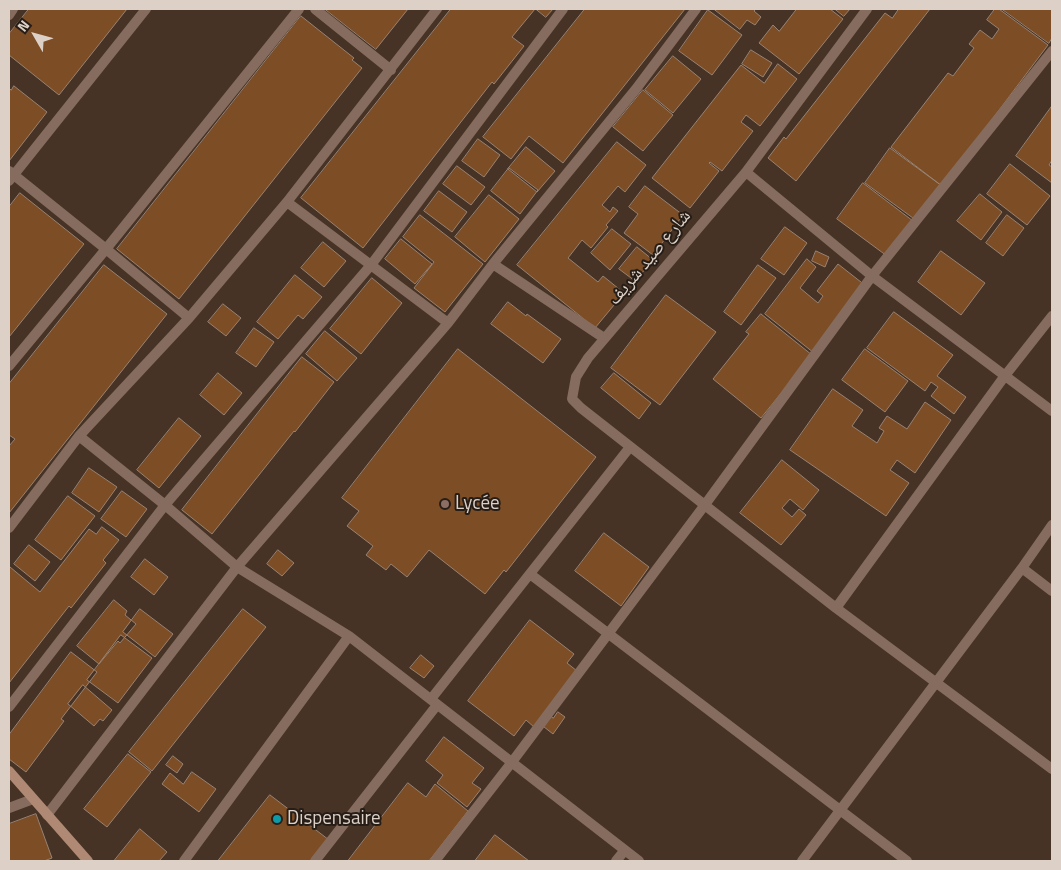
<!DOCTYPE html>
<meta charset="utf-8">
<style>
body{margin:0}
#map{position:relative;width:1061px;height:870px;overflow:hidden;background:#463325;font-family:"Titillium Web",sans-serif}
canvas{display:block}
.frame{position:absolute;inset:0;border:10px solid #dcd0c7;pointer-events:none}
.north{position:absolute;left:10px;top:10px;width:50px;height:50px;-webkit-text-stroke:4px #261d16;paint-order:stroke;rotate:308deg;font-size:14px;font-weight:700;line-height:20px;text-align:center;color:#dcd0c7}
.north::after{content:'';display:block;margin:auto;width:18px;height:22px;background:#dcd0c7;clip-path:polygon(50% 0,100% 100%,50% 72%,0 100%)}
</style>
<div id="map">
<canvas width="1061" height="870"></canvas>
<div class="frame"></div>
<div class="north">N</div>
</div>
<script>
const ctx = document.querySelector('canvas').getContext('2d');
ctx.lineJoin = 'round';
function fill(path, color) { ctx.fillStyle = color; ctx.fill(path, 'evenodd'); }
function strokePath(path, color, width, dash) { ctx.strokeStyle = color; ctx.lineWidth = width; ctx.lineCap = dash ? 'butt' : 'round'; ctx.setLineDash(dash || []); ctx.stroke(path); }
function drawText(font, color, halo, rows, align = 'center') {
  ctx.font = font + ' "Titillium Web","Noto Naskh Arabic",sans-serif'; ctx.lineWidth = 4; ctx.setLineDash([]); ctx.textBaseline = 'middle'; ctx.strokeStyle = halo; ctx.fillStyle = color; for (const [text, x, y, turn = 0] of rows) {
    ctx.save(); ctx.translate(x, y); ctx.rotate((+turn || 0) * Math.PI / 180); ctx.textAlign = isNaN(turn) ? turn : align; if (halo) ctx.strokeText(text, 0, 0); ctx.fillText(text, 0, 0); ctx.restore();
  }
}
const building = new Path2D(`
 M29,9H127L59,95L9,55V34Z
 M325,9H408L376,49Z
 M451,9H535L512,37L524,46L494,84L492,82L363,248L301,198Z
 M536,9H553L546,17Z
 M585,9H685L563,163L529,136L511,159L483,137Z
 M714,9H756L754,11L761,17L755,25L747,20L740,29Z
 M797,9H830L843,19L799,74L759,43L773,25L779,31Z
 M835,9H850L844,16Z
 M899,9H930L796,181L768,158L784,137L786,139L885,13L892,18Z
 M995,9H999L1048,45L942,186L891,147L948,73L953,76L974,48L969,44L980,30L992,39L999,29L987,20Z
 M1002,9H1052V38L1049,43Z
 M708,10L742,35L712,75L679,51Z
 M301,16L354,58L352,60L362,68L179,299L117,249Z
 M751,50L772,63L763,77L742,64Z
 M673,56L701,79L673,113L645,90Z
 M778,64L797,79L760,126L746,115L741,122L753,131L722,171L710,162L709,163L719,171L690,208L652,178L741,65L764,83Z
 M14,86L47,112L9,161V88L11,90Z
 M643,90L673,115L643,151L613,127Z
 M1052,106V160L1049,165L1052,167V183L1016,156Z
 M478,139L500,155L484,177L462,161Z
 M617,142L646,165L625,192L618,186L602,205L610,212L613,207L618,211L606,225L608,227L591,248L582,240L568,258L598,282L603,276L624,293L595,328L517,265Z
 M526,147L555,171L537,192L508,169Z
 M890,148L942,186L917,221L865,183Z
 M1010,164L1050,196L1027,225L987,194Z
 M457,166L485,187L471,205L443,184Z
 M509,168L538,190L520,214L491,191Z
 M863,183L913,221L887,256L837,219Z
 M645,186L683,215L653,255L624,233L638,214L629,207Z
 M439,191L467,212L452,232L424,211Z
 M20,193L84,244L9,337V207Z
 M980,194L1002,212L981,240L957,221Z
 M489,195L519,219L485,262L455,237Z
 M420,215L483,264L445,312L414,288L434,262L403,237Z
 M1007,215L1024,228L1003,256L986,243Z
 M785,227L807,243L784,275L761,259Z
 M612,229L631,244L610,270L591,253Z
 M401,239L432,264L415,284L385,259Z
 M323,242L346,261L324,287L301,268Z
 M637,247L653,260L635,281L619,269Z
 M816,251L829,257L825,267L812,261Z
 M941,251L985,283L961,315L918,282Z
 M807,259L816,267L800,288L818,303L823,296L817,291L838,264L866,286L814,353L765,314Z
 M104,265L167,314L9,513V446L15,439L9,435V384Z
 M758,265L776,278L741,325L724,312Z
 M295,275L322,297L303,319L298,315L278,339L257,322Z
 M372,278L402,303L361,354L330,329Z
 M666,295L716,332L660,405L611,368Z
 M508,302L526,316L527,314L561,339L543,363L491,324Z
 M223,304L241,318L226,336L208,322Z
 M894,312L953,355L937,376L966,397L954,414L931,396L938,387L931,382L925,391L867,348Z
 M761,314L812,355L761,418L713,379L749,334L746,332Z
 M254,328L274,342L256,367L236,353Z
 M325,331L357,358L337,381L306,354Z
 M458,349L596,457L506,572L504,570L485,594L429,550L407,577L391,564L386,570L366,555L373,546L347,526L359,511L342,498Z
 M865,349L908,381L885,412L842,380Z
 M302,357L334,382L295,432L294,431L212,534L182,510Z
 M218,373L242,393L224,415L200,395Z
 M614,373L651,403L639,419L601,388Z
 M833,389L863,410L852,426L877,443L884,431L879,428L887,416L907,429L925,402L951,420L915,473L897,460L890,470L909,483L886,516L790,450Z
 M179,418L201,436L159,488L137,470Z
 M782,460L819,490L803,510L790,499L782,508L792,517L799,509L806,515L781,545L740,513Z
 M89,468L117,487L99,512L72,493Z
 M122,491L147,509L126,537L101,519Z
 M68,496L95,516L61,560L35,540Z
 M102,527L119,540L103,560L106,563L71,608L69,606L9,683V569L10,567L40,592L89,529L96,534Z
 M604,533L649,567L621,606L575,571Z
 M29,545L50,562L35,581L14,564Z
 M278,550L294,563L282,576L267,564Z
 M145,559L168,577L154,595L131,577Z
 M114,600L127,611L125,615L136,624L120,643L118,641L99,664L77,646Z
 M140,609L173,634L155,657L123,632Z
 M243,609L266,627L152,771L129,752Z
 M530,620L574,654L567,663L577,671L534,727L526,720L514,736L468,701Z
 M121,635L152,658L118,703L87,680Z
 M71,652L97,672L61,719L64,721L26,772L9,759V735Z
 M421,655L434,666L424,678L410,668Z
 M83,685L112,710L103,721L100,719L94,726L68,704Z
 M558,712L565,717L553,734L539,723L546,713L553,718Z
 M444,737L484,768L472,783L481,789L467,807L437,783L443,775L426,761Z
 M128,754L151,772L107,827L84,809Z
 M173,756L183,764L177,773L166,765Z
 M192,772L216,789L199,812L162,784L170,773L183,784Z
 M408,783L426,797L435,784L468,811L429,861H348Z
 M270,795L333,843L317,861H218Z
 M36,814L52,858L44,861H9V824Z
 M140,829L167,852L159,861H117L115,860Z
 M495,835L529,861H475Z`);
fill(building, '#7d4d26');
strokePath(building, '#988272', 1);
strokePath(new Path2D(`
 M315,9L391,70
 M867,9L746,172L588,358L576,377L572,399L581,408L836,608L1052,769
 M9,15L13,9
 M9,171L106,249L189,318
 M746,172L872,276L1052,411
 M9,181L146,9
 M287,202L448,323
 M493,264L604,338
 M9,366L106,249L299,9
 M79,436L165,505L237,567L349,636L639,861
 M9,528L79,436L189,318L287,202L437,9
 M1022,568L1052,591
 M530,574L907,861
 M836,608L1004,377L1052,316
 M431,699L630,447
 M9,707L165,505L371,265L563,9
 M9,808L33,799
 M47,815L237,567L448,323L493,264L636,89L696,9
 M184,861L349,636
 M315,861L437,705
 M435,861L512,762L704,506L872,276L1052,51
 M616,861L625,850
 M802,861L1022,568L1052,525`), '#856c5e', 10);
strokePath(new Path2D(`
 M9,771L88,861`), '#af8973', 10);
for (const [x, y, r, color] of [
 [445,504,5,"#8d6e63"],
 [277,819,5,"#0f9aa8"]
]) { const dot = new Path2D(); dot.arc(x, y, r, 0, 2 * Math.PI); ctx.fillStyle = color; ctx.fill(dot); strokePath(dot, '#261d16', 2); }
drawText('19px', '#dcd0c7', '#261d16', [
 ["شارع صيد شريف",650,258,-50]
]);
drawText('19px', '#dcd0c7', '#261d16', [
 ["Lycée",455,504],
 ["Dispensaire",287,819]
], 'left');
</script>
